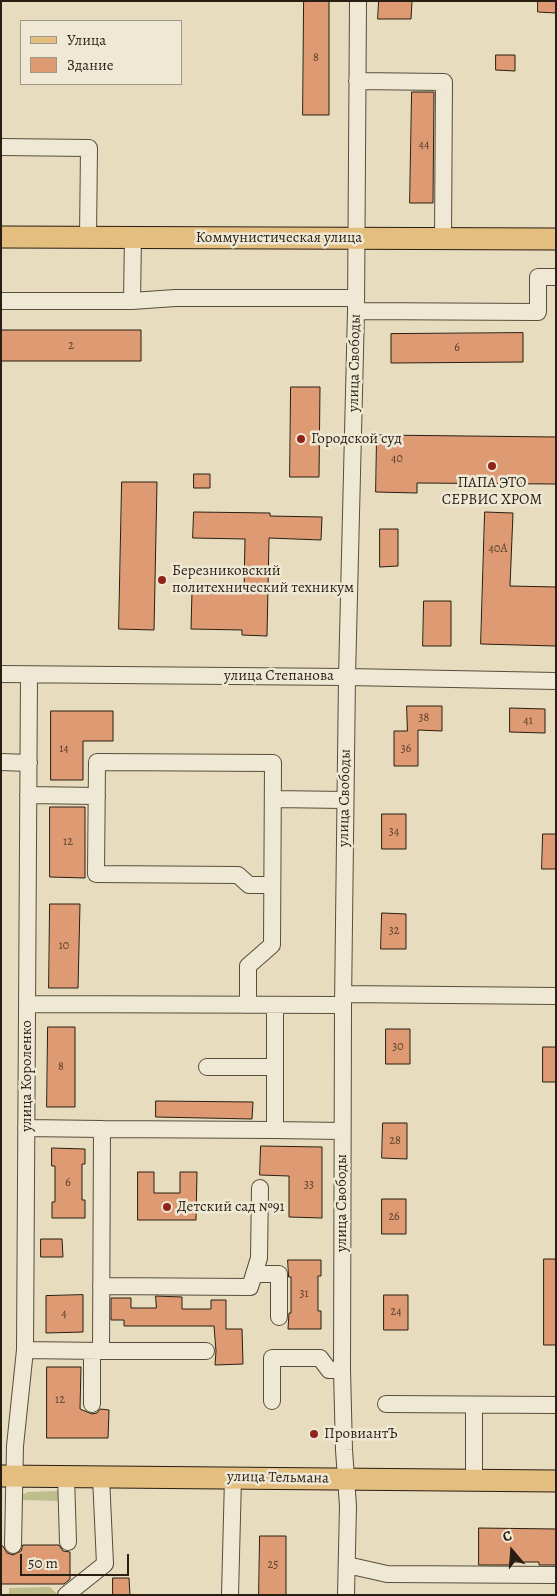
<!DOCTYPE html>
<meta charset="utf-8">
<style>
body{margin:0}
#map{position:relative;width:557px;height:1596px;overflow:hidden;background:#e7dcbe;font-family:Alegreya,serif}
canvas{display:block}
.frame{position:absolute;inset:0;border:2px solid #281e12;pointer-events:none}
.legend{position:absolute;left:20px;top:20px;width:162px;height:65px;box-sizing:border-box;background:#efe8d5;border:1px solid #9f9787;margin:0;padding:6px 9px;list-style:none;font-size:15px;color:#281e12}
.legend li{display:flex;align-items:center;gap:10px;height:25px}
.legend b{width:25px;border:1px solid #9f9787}
.north{position:absolute;left:487px;top:1526px;width:50px;height:50px;-webkit-text-stroke:4px #efe8d5;paint-order:stroke;rotate:342deg;font-size:14px;font-weight:700;line-height:20px;text-align:center;color:#281e12}
.north::after{content:'';display:block;margin:auto;width:18px;height:22px;background:#281e12;clip-path:polygon(50% 0,100% 100%,50% 72%,0 100%)}
.scale{position:absolute;left:20px;top:1554px;width:109px;height:22px;box-sizing:border-box;border:2px solid #281e12;border-top:0;padding-left:6px;font-size:15px;line-height:18px;white-space:nowrap;color:#281e12;-webkit-text-stroke:4px #efe8d5;paint-order:stroke}
</style>
<div id="map">
<canvas width="557" height="1596"></canvas>
<div class="frame"></div>
<ul class="legend">
<li><b style="height:6px;background:#e4be7f"></b>Улица</li>
<li><b style="height:14px;background:#de9b73"></b>Здание</li>
</ul>
<div class="north">С</div>
<div class="scale">50 m</div>
</div>
<script>
const ctx = document.querySelector('canvas').getContext('2d');
ctx.lineJoin = 'round';
function fill(path, color) { ctx.fillStyle = color; ctx.fill(path, 'evenodd'); }
function strokePath(path, color, width, dash) { ctx.strokeStyle = color; ctx.lineWidth = width; ctx.lineCap = dash ? 'butt' : 'round'; ctx.setLineDash(dash || []); ctx.stroke(path); }
function drawText(font, color, halo, rows, align = 'center') {
  ctx.font = font + ' Alegreya,serif'; ctx.lineWidth = 5; ctx.setLineDash([]); ctx.textBaseline = 'middle'; ctx.strokeStyle = halo; ctx.fillStyle = color; for (const [text, x, y, turn = 0] of rows) {
    ctx.save(); ctx.translate(x, y); ctx.rotate((+turn || 0) * Math.PI / 180); ctx.textAlign = isNaN(turn) ? turn : align; if (halo) ctx.strokeText(text, 0, 0); ctx.fillText(text, 0, 0); ctx.restore();
  }
}
fill(new Path2D(`
 M59,1491L62,1501L21,1500L22,1495L28,1492Z
 M50,1587L58,1595H9V1588Z`), '#bdbe8c');
const building = new Path2D(`
 M304,1H329V115H303Z
 M379,1H412L411,19H378Z
 M538,1H556V13L538,12Z
 M496,55H515V71L496,70Z
 M412,92H434L433,203H410Z
 M1,330H141V361H1Z
 M523,333V362L391,363V334Z
 M291,387H320L319,477H290Z
 M377,435L556,437V484L417,483V493L376,492Z
 M194,474H210V488H194Z
 M122,482H157L154,630L119,629Z
 M194,512L270,513V516L322,517L321,540L269,538L267,636L242,635V630L191,629L192,591L244,593L245,539L193,538Z
 M485,512L513,513L510,586L556,587V646L481,644Z
 M380,529H398V566L380,567Z
 M424,601H451V646H423Z
 M407,706H442V731L418,730V766H394V731H407Z
 M510,708L545,709V733L510,732Z
 M51,711H113V741H83V780H51Z
 M50,807H85V878L50,877Z
 M382,814H406V849H382Z
 M543,834H556V869H542Z
 M50,904H80L78,988H49Z
 M382,913L406,914V949H381Z
 M48,1027H75V1107H47Z
 M386,1029H410V1064H386Z
 M543,1047H556V1082H543Z
 M156,1101L253,1102L252,1119L156,1117Z
 M383,1123H407V1159L382,1158Z
 M261,1146L322,1147V1218L289,1217V1176L260,1175Z
 M52,1148L85,1149V1164H82V1200H85V1218H52V1202H55V1166H52Z
 M138,1172H154V1193H180V1172H197L196,1220H138Z
 M382,1199H406V1234H382Z
 M41,1239H62L63,1257H41Z
 M544,1259H556V1345H544Z
 M288,1260H321V1276H318V1311H321V1329H288L289,1313H291V1277H289Z
 M83,1295V1332L46,1333V1296Z
 M384,1295H408V1330H384Z
 M156,1296L182,1297V1309H211V1300H226V1329H242L243,1364L215,1365L216,1351L214,1326H124V1320H111V1298H131V1308H156Z
 M47,1367H81L80,1409L92,1414L97,1413L100,1409L109,1410L108,1438H47Z
 M479,1528L556,1529V1565H539V1562H510V1565H479Z
 M260,1536H286V1595H259Z
 M23,1545H59L63,1551L70,1552V1579L64,1584H1V1546H3L7,1553L13,1555L21,1551Z
 M113,1578H129L130,1595H113Z`);
fill(building, '#de9b73');
strokePath(building, '#281e12', 1);
const minor = new Path2D(`
 M357,81L444,82L443,238
 M1,147L89,148L88,237
 M1,301H132L175,298H356
 M132,301L133,237
 M356,311L538,312V277H556
 M1,674L347,677L556,681
 M1,762L29,763
 M28,795L97,796
 M273,799L345,800
 M343,994L556,996
 M27,1004L343,1005
 M248,1005V966L272,945C272,884 273,824 273,763L97,762L96,874L238,875L249,885H272
 M275,1005V1130L342,1131
 M207,1067H275
 M102,1129L275,1130
 M254,1274H279V1317
 M101,1286L250,1287L259,1258L260,1188
 M25,1350L101,1351L102,1129L26,1128
 M101,1351H206
 M272,1401V1358H320L329,1370H342
 M92,1404V1351
 M386,1404L556,1405
 M66,1476L68,1542
 M474,1480V1405
 M13,1545L15,1446L25,1350L29,675
 M347,1565L387,1574L556,1575
 M66,1595L105,1564L101,1477
 M230,1595L233,1478
 M346,1595L348,1506L344,1450L342,1370L343,1005L347,677L356,311L358,1`);
const major = new Path2D(`
 M1,237L556,239
 M1,1476L556,1481`);
strokePath(minor, '#584e3d', 18);
strokePath(major, '#281e12', 23);
strokePath(minor, '#efe8d5', 16);
strokePath(major, '#e4be7f', 21);
for (const [x, y, r, color] of [
 [301,439,5,"#8f2418"],
 [492,466,5,"#8f2418"],
 [162,580,5,"#8f2418"],
 [167,1207,5,"#8f2418"],
 [314,1434,5,"#8f2418"]
]) { const dot = new Path2D(); dot.arc(x, y, r, 0, 2 * Math.PI); ctx.fillStyle = color; ctx.fill(dot); strokePath(dot, '#efe8d5', 2); }
drawText('12px', '#563d2a', null, [
 ["8",316,58],
 ["44",424,145],
 ["2",71,346],
 ["6",457,348],
 ["40",397,459],
 ["40А",498,549],
 ["38",424,718],
 ["41",528,721],
 ["14",64,749],
 ["36",406,749],
 ["34",394,832],
 ["12",68,842],
 ["32",394,931],
 ["10",64,946],
 ["30",398,1047],
 ["8",61,1067],
 ["28",395,1141],
 ["6",68,1183],
 ["33",309,1185],
 ["26",394,1217],
 ["31",304,1294],
 ["24",396,1312],
 ["4",64,1314],
 ["12",60,1400],
 ["25",273,1565]
]);
drawText('15px', '#281e12', '#efe8d5', [
 ["Коммунистическая улица",279,238],
 ["улица Свободы",355,363,-89],
 ["улица Степанова",279,676],
 ["улица Свободы",345,798,-89],
 ["улица Короленко",27,1076,-90],
 ["улица Свободы",342,1203,-90],
 ["улица Тельмана",278,1478,1]
]);
drawText('15px', '#281e12', '#efe8d5', [
 ["Городской суд",311,439],
 ["ПАПА ЭТО",492,483,"center"],
 ["СЕРВИС ХРОМ",492,500,"center"],
 ["Березниковский",172,571],
 ["политехнический техникум",172,588],
 ["Детский сад №91",177,1207],
 ["ПровиантЪ",324,1434]
], 'left');
</script>
